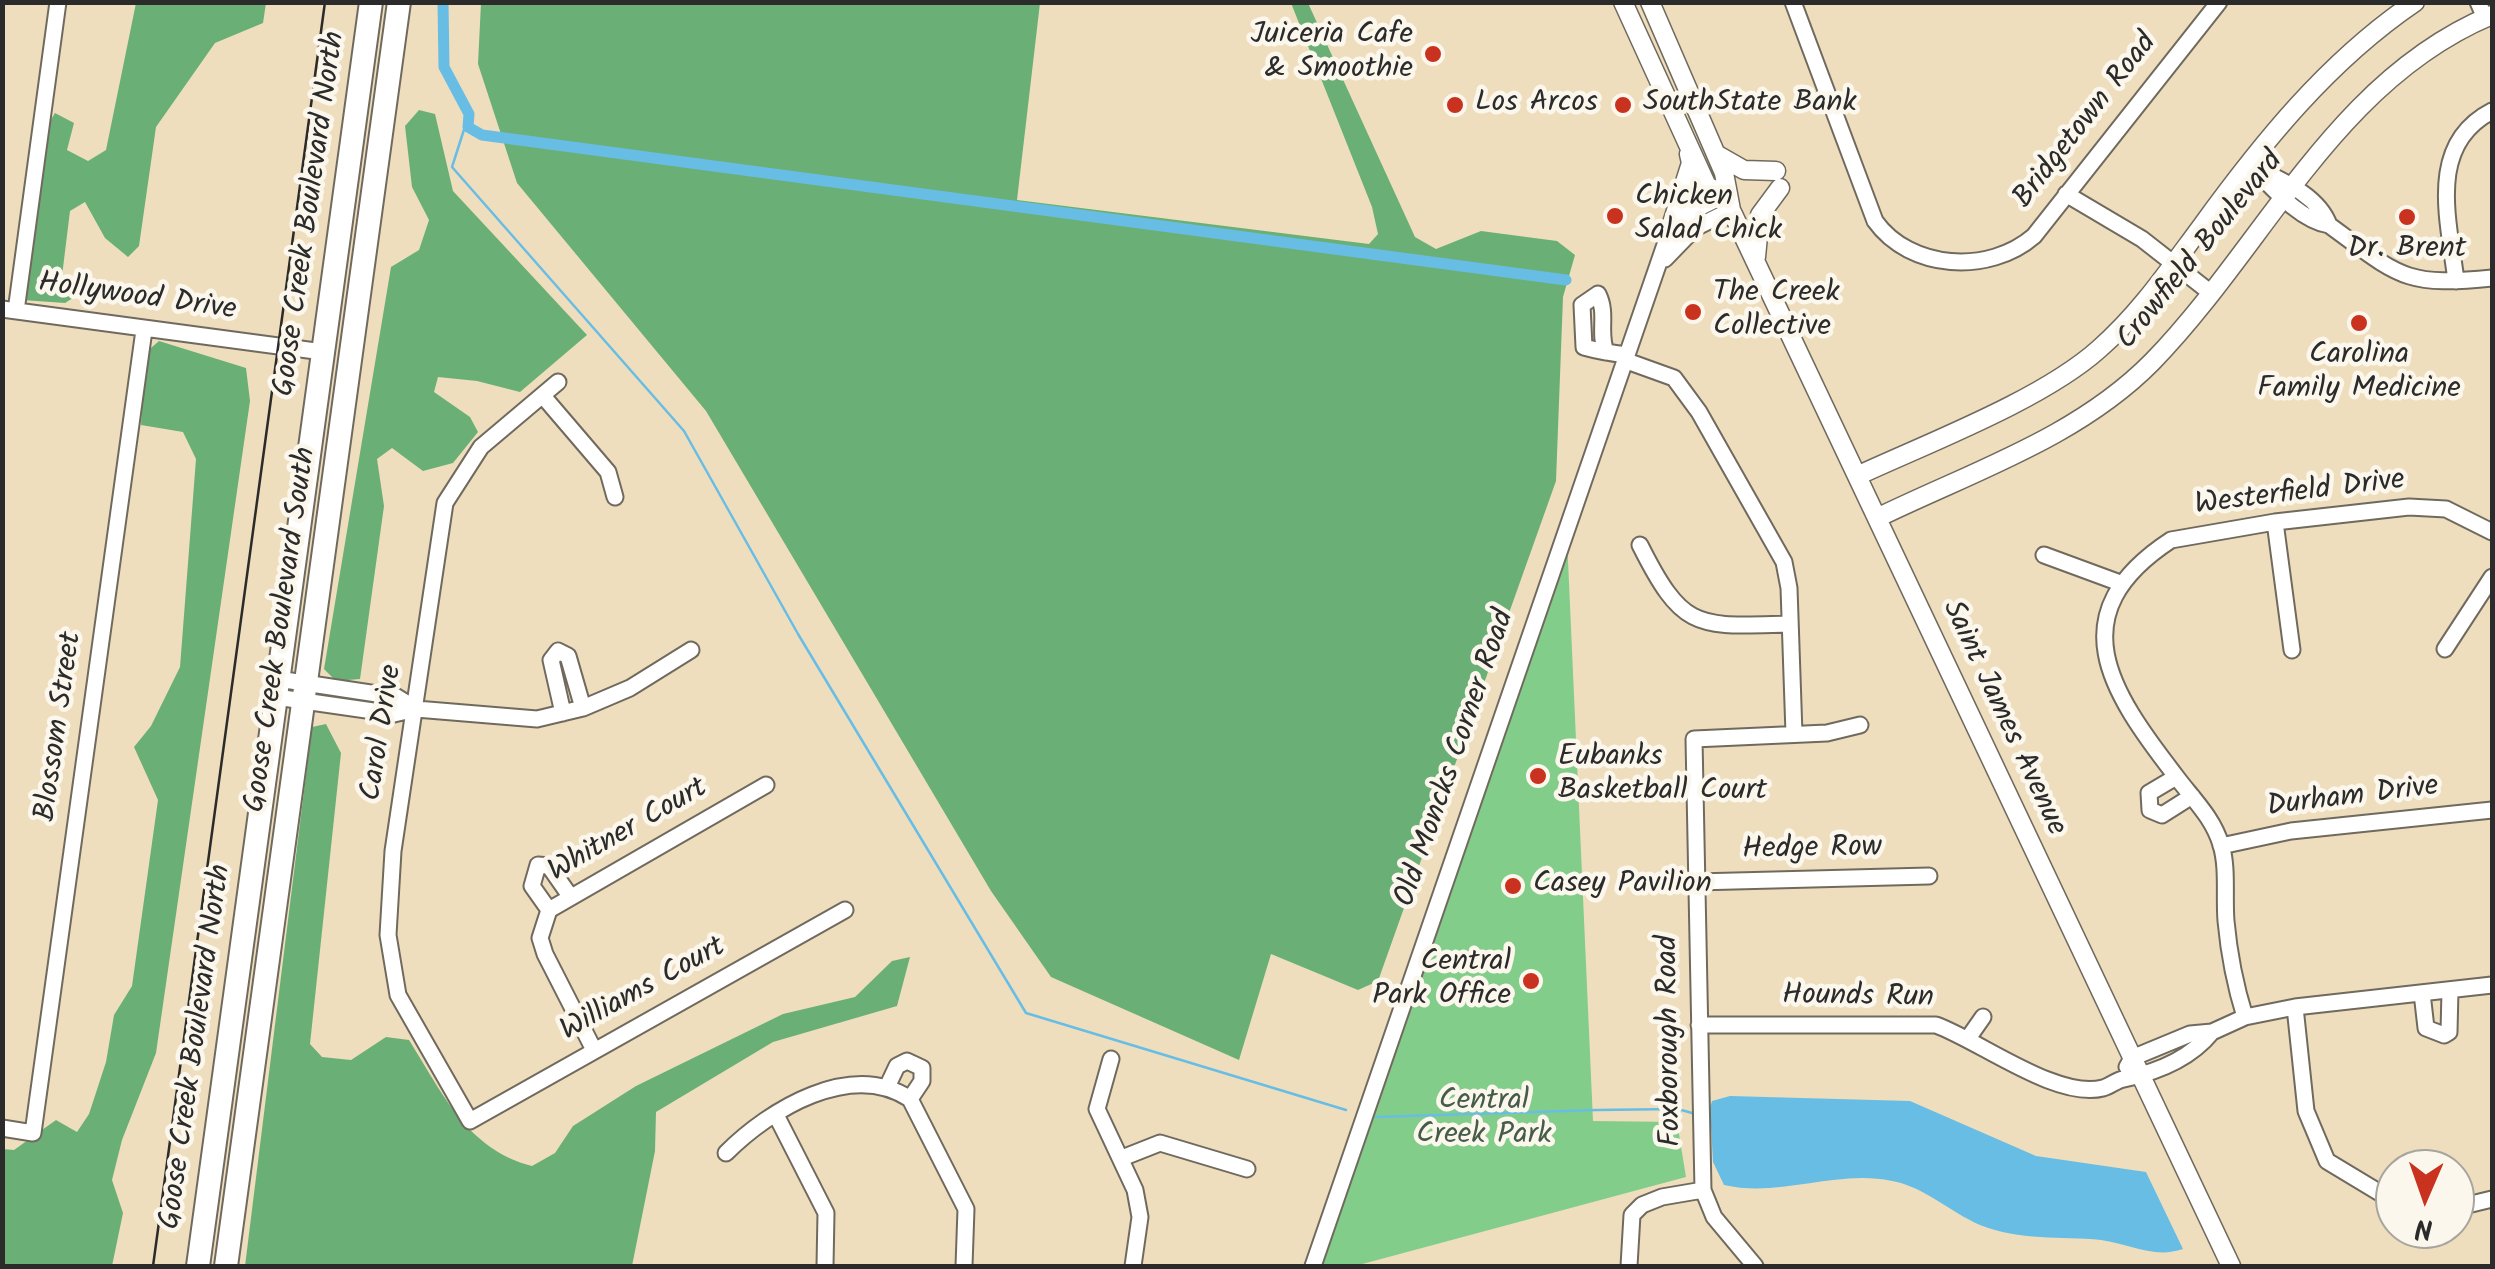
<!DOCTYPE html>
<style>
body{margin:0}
#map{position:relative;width:2495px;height:1269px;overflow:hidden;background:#efdebd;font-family:Kalam,sans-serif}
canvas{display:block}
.frame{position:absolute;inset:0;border:5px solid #2b2b2b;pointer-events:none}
.north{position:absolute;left:2375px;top:1149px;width:100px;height:100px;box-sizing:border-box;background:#fbf7ec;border:2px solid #a8a59f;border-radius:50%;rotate:182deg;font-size:28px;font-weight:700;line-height:40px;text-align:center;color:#2b2b2b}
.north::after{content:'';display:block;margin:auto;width:35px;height:45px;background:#c8321e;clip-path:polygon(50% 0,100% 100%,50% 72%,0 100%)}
</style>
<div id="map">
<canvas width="2495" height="1269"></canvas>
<div class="frame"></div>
<div class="north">N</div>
</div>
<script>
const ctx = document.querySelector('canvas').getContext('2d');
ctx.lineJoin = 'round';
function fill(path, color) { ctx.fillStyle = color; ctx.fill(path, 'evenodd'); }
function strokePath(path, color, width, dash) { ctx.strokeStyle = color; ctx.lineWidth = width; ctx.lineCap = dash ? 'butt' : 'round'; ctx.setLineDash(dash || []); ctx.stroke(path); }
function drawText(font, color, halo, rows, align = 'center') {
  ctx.font = font + ' Kalam,sans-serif'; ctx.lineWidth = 9; ctx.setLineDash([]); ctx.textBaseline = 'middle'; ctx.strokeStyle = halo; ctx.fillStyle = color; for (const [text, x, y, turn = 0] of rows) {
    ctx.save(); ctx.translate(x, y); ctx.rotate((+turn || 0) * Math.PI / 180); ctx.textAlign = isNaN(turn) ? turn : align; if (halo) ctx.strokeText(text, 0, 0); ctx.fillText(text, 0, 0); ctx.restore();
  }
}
fill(new Path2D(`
 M1567,538L1593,1121L1677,1122L1686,1177L1355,1266H1318Z`), '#83cd8a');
fill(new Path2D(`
 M136,3H266L263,23L215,43L156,127L139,246L128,257L105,238L85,202L70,211L62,276L76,296L65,303L22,300L44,131L55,113L74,123L67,150L88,161L106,150Z
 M481,3H1040L1017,200L1369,244L1378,234L1372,207L1291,3H1308L1415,237L1436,249L1481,231L1557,241L1575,255L1563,297L1556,481L1378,981L1358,990L1271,954L1239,1060L1051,977L991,891L706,411L517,183L478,64Z
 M419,110L435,114L453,191L587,335L520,392L477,381L438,377L434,392L470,417L478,432L453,463L423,471L392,448L377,459L384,506L360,679L336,681L324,669L391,267L419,250L429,220L412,187L405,126Z
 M159,341L246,368L250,401L156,1053L122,1140L112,1180L123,1213L112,1266H3V1149L14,1150L56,1120L77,1132L89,1114L106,1062L114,1015L132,986L158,800L134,747L151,726L180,667L196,459L183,432L141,425L144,354Z
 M326,724L341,753L310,1044L322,1057L351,1060L386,1037L409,1040C443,1094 467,1149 532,1166L555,1153L573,1126L636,1086L783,1014L855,997L892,961L910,957L897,1006L773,1042L656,1112L655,1151L632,1266H245L312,727Z`), '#6ab076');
fill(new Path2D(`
 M1730,1096L1910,1101L2036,1156L2146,1172L2183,1249C2154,1259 2130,1244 2101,1240C2060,1236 2020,1241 1980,1225C1950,1212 1925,1187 1892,1181C1836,1169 1781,1198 1724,1185L1713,1162L1710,1108L1712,1101Z`), '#68bde4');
strokePath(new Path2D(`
 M469,114L452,167L684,431L798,634L1026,1013L1346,1110
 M1376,1117L1597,1110L1678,1109L1692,1113`), '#68bde4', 2.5);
strokePath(new Path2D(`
 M443,2L444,67L469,114L468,127L482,135L1566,280`), '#68bde4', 11);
const minor = new Path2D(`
 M1793,2L1875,221C1910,270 1989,275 2034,236L2219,2
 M2478,2L2485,18
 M2250,165C2278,179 2318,194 2329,225C2299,220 2271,186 2250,165Z
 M2066,194L2142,239L2211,293
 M2329,225C2399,276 2404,287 2492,278
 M1665,259L1695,228L1731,210
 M2456,281C2449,221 2426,145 2492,111
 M2,309L323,352
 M16,311L58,2
 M1606,352C1598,332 1608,314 1598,294L1582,305L1584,347C1598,351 1611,353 1626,355
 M1624,360L1674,378L1699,412L1784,562L1789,588L1794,734
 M558,382L481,447L445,503L393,851L388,935L398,995L470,1121L845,910
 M543,396L608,472L615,497
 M2275,522L2292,650
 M1640,545C1684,633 1698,626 1790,624
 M2044,555L2120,583
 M2445,649L2492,577
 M278,679L397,697L416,709
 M276,697L394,714L416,709L537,719L583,708L630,688L691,650
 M563,713L551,660L558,651L568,656L583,708
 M2176,777L2149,793L2150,810L2162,815L2192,796
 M2221,846L2291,831L2492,810
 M1696,882L1929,876
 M549,910L532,886L538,865L549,866L570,896
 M2422,993L2426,1028L2444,1035L2449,1032L2450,990
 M2295,1007L2306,1111L2327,1161L2395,1202
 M2245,1017C2235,985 2229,954 2226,921C2224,897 2228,867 2221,845C2213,817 2191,797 2175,775C2110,691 2058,614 2171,540L2275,522L2409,507L2446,509L2492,532
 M1699,1025H1936C1980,1041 2057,1100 2103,1088C2111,1086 2116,1080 2124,1079C2158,1072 2190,1059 2212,1032
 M1969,1037L1983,1017
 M594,1050L545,954L540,938L549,910L766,785
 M1111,1059L1097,1109L1135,1190L1140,1217L1133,1266
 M2127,1067L2132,1058L2190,1034L2212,1032L2245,1017L2295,1007L2492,985
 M910,1099L966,1209L964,1266
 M776,1115L826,1213L825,1266
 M2,1128L33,1133L144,330
 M726,1153C770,1109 851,1060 910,1099L922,1081V1068L907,1061L897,1066L888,1085
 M1122,1158L1160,1143L1247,1169
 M2455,1208L2492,1199
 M1313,1266L1669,233L1687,214L1725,195
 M1629,1266L1632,1215L1642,1205L1662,1197L1703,1190
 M1755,1266L1714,1217L1703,1190L1694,739L1827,733L1860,725`);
const major = new Path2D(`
 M1623,2L1707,186L1725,195
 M1650,2L1724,173L1731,210L2231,1266
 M1716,154L1744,170L1776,171
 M1669,233L1691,163L1689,154
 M1756,257L1760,215L1780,188
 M1857,476C1928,443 2042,400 2099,349C2140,313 2169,270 2201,227C2262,143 2328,61 2415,2
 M1877,518C1971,472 2077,438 2152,362C2265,246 2335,80 2492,15`);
const highway = new Path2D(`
 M198,1266L371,2
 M226,1266L399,2`);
strokePath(minor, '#706a5e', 19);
strokePath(major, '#706a5e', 21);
strokePath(highway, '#706a5e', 26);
strokePath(minor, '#fff', 15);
strokePath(major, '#fff', 18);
strokePath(highway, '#fff', 22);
strokePath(new Path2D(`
 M153,1266L325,2`), '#2b2b2b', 2.5);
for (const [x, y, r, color] of [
 [1433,54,10,"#c8321e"],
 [1455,105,10,"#c8321e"],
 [1623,105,10,"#c8321e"],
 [1615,216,10,"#c8321e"],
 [2407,217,10,"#c8321e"],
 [1693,312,10,"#c8321e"],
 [2359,323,10,"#c8321e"],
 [1538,776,10,"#c8321e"],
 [1513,886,10,"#c8321e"],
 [1531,981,10,"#c8321e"]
]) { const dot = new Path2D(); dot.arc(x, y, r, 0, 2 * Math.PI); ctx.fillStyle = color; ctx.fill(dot); strokePath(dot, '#fbf7ec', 4); }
drawText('30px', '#2b2b2b', '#fbf7ec', [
 ["Juiceria Cafe",1413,37,"right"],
 ["& Smoothie",1413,71,"right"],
 ["Los Arcos",1475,105],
 ["SouthState Bank",1643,105],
 ["Chicken",1635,199],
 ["Salad Chick",1635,233],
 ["Dr. Brent",2407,251,"center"],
 ["The Creek",1713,295],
 ["Collective",1713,329],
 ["Carolina",2359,357,"center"],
 ["Family Medicine",2359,391,"center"],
 ["Eubanks",1558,759],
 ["Basketball Court",1558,793],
 ["Casey Pavilion",1533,886],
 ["Central",1511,964,"right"],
 ["Park Office",1511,998,"right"]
], 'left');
drawText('30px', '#2b2b2b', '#fbf7ec', [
 ["Bridgetown Road",2087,122,-52],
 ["Goose Creek Boulevard North",312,214,-82],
 ["Crowfield Boulevard",2202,252,-51],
 ["Hollywood Drive",137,299,8],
 ["Westerfield Drive",2300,495,-7],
 ["Goose Creek Boulevard South",283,630,-82],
 ["Saint James Avenue",2002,719,65],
 ["Blossom Street",61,727,-82],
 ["Carol Drive",384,733,-81],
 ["Old Moncks Corner Road",1457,759,-71],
 ["Durham Drive",2353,799,-7],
 ["Whitner Court",629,832,-30],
 ["Hedge Row",1812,851,-1],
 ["Williams Court",644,991,-29],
 ["Hounds Run",1858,999,1],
 ["Foxborough Road",1672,1041,-91],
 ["Goose Creek Boulevard North",198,1047,-82]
]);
drawText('30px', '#455c48', '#fbf7ec', [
 ["Central",1484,1103],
 ["Creek Park",1484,1137]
]);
</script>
